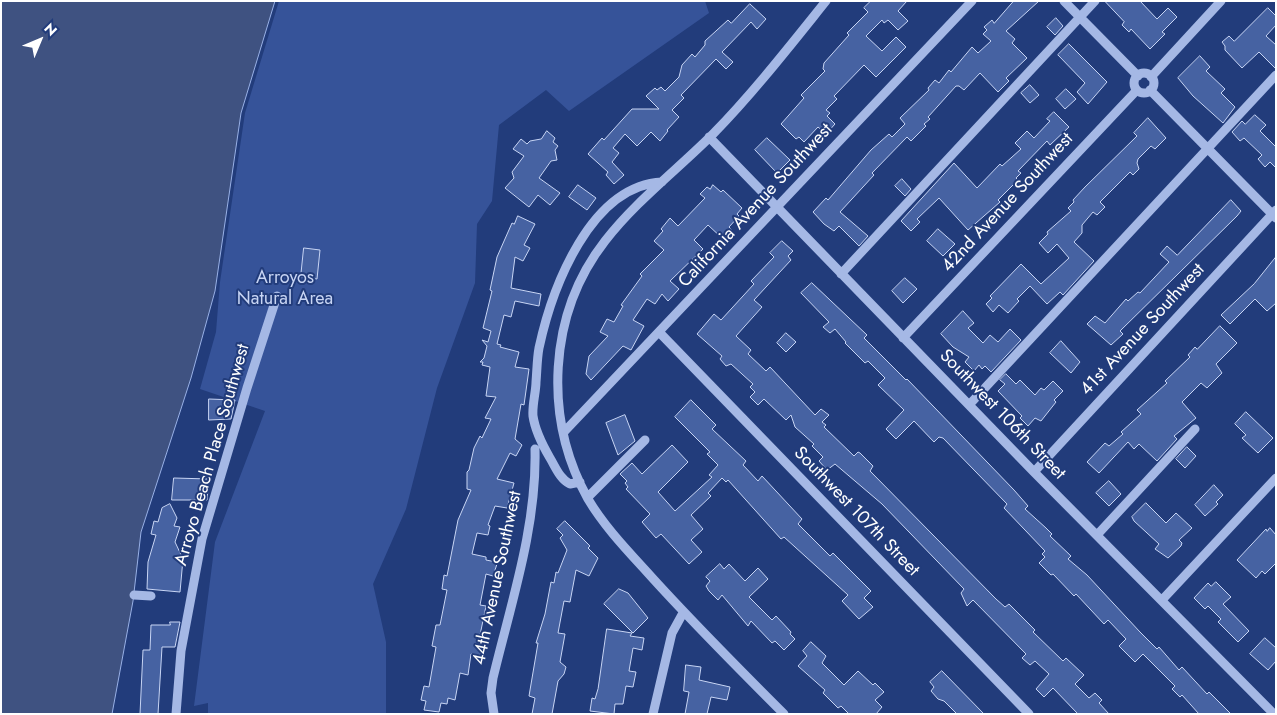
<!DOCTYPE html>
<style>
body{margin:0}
#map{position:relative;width:1277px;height:715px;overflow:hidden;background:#223c7b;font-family:Jost,sans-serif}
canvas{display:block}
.frame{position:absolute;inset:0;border:2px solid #fff;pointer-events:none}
.north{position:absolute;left:15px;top:15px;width:50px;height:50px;-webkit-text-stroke:4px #223c7b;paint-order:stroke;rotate:45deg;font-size:14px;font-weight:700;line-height:20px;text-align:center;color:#fff}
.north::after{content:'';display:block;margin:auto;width:18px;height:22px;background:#fff;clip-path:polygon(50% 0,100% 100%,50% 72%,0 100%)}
</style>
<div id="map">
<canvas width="1277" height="715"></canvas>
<div class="frame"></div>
<div class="north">N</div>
</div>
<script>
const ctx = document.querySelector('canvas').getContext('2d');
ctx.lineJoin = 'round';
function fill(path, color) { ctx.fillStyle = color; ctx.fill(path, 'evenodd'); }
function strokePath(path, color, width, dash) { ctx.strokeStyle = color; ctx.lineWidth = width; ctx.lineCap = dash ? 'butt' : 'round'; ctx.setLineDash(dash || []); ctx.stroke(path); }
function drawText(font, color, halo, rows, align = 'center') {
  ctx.font = font + ' Jost,sans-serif'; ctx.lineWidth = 4; ctx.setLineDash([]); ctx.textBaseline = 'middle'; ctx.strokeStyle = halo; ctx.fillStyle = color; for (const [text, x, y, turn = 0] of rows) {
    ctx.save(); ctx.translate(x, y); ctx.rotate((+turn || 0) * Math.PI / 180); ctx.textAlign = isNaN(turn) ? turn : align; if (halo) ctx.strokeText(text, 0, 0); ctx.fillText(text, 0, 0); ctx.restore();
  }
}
fill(new Path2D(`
 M279,1H705L709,13L569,111L546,90L499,125L492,201L477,224L475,283L437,388L406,509L373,584L386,642V714H208V703L194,706L215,542L265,411L200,389L216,332L220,282L245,113Z`), '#365399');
const water = new Path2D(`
 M1,1H275L241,113L215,291L191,378L141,532L133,601L112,714H1Z`);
fill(water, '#3f5281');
strokePath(water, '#99b1e6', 1);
const building = new Path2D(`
 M871,1H907L898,11L908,21L898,30L888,20L884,23L882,20L866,36L882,51L896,37L906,47L876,77L864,65L834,96L837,99L826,110L830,113L827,116L835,124L826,134L818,127L804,142L799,137L796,139L781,124L804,98L801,95L825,71L823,69L824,63L849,35L847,33L868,12L864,8Z
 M1014,1H1039L1006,31L1015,39L1012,43L1027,58L1006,78L1009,81L998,92L980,73L964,90L959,86H956L928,117L930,119L924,124L926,126L911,141L907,137L872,173L874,175L840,212L868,236L859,246L839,226L834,231L824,224L813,212L826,198L828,200L871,150L889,134L892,137L905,124L900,118L929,90L928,88L935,80L939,83L949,70L951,72L972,47L978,53L991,41L983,34L987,30L984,27L992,20L994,23Z
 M1105,1H1140L1157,19L1168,8L1177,17L1162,32L1165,34L1150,49L1131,29L1129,32L1122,25L1124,22Z
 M750,4L766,19L757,29L751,22L722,52L733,62L726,69L716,59L681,95L684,98L672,110L679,117L667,130L668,131L660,141L651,132L637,146L625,134L613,148L619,153L612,162L624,175L614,184L606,175L608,172L588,154L602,138L604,140L632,109H659L646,96L655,88L657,90L661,87L665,91L679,77L682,65L692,54L695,57L705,45V41L728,20L731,23Z
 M1268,8L1276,16V25L1266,36L1276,45V69L1259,52L1242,68L1225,50V46L1222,42L1229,36L1234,41Z
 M1056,18L1063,26L1055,35L1047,27Z
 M1069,44L1107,82L1088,104L1077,92L1085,83L1058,55Z
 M1200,56L1210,67L1206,71L1225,89L1221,93L1235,107L1223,123L1193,96L1178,78Z
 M1030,85L1039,95L1030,103L1021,93Z
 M1066,89L1076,99L1065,109L1056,99Z
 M1054,112L1069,127L1050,145L1047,141L1018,171L1021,173L1016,178L1018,180L998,200L1000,202L968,230L939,198L917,219L920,222L911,231L901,221L954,163L977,188L1000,164L1002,166L1021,149L1015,143L1027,131L1034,138L1050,121L1047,119Z
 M1255,115L1266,125L1260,131L1276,147V168L1270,162L1265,167L1258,159L1262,155L1244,138L1240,141L1232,132L1242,121L1245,124Z
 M1148,118L1166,138L1155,149L1151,146L1138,159L1137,163L1139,169L1133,175L1130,172L1100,202L1105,207L1097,215L1093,212L1082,225V233L1074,242L1094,261L1063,295L1060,292L1047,304L1030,286L1017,299L1019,301L1008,313L999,305L993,312L986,304L992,298L990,296L1021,264L1041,284L1069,258L1057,244L1048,253L1039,243L1048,234L1047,232L1071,211L1068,208L1074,202L1073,200L1085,187L1137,136L1134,133Z
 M547,131L555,138L553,142L558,146L555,150L557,160L551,161L539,178L560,193L550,205L538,195L529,207L505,188L514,178L512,172L524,156L513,149L521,139L527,144L530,141L541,139Z
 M767,138L790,160L777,173L755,150Z
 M902,179L911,189L905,196L895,186Z
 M578,185L596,198L587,210L569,197Z
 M713,185L721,192L723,190L742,208L737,214L739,216L729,227L732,230L723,239L708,225L694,240L703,249L670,281L679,289L668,301L662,294L655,304L647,299L633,320L644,326L631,350L623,346L591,380L586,374L589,356L608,336L600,332L607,319L614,322L623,306L621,305L642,276L640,274L664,250L654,241L663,231L661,229L670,218L678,226L705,198L700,194L707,187L710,189Z
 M1231,200L1241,211L1237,216L1120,331L1123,334L1111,345L1087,324L1095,316L1105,323L1126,299L1128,301L1138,292L1140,293L1169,262L1160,254L1167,246L1177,255Z
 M518,216L535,224L524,245L530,248L523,261L515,257L511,288L541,294L539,306L515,301L511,317L504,315L497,344L501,345L500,347L519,352L515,367L529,369L524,405L521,404L515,439L522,445L516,456L510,453L497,479L514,483L507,508L495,506L488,525L490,526L488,535L477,533L472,554L486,557V560L496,562L497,564L493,576L486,574L480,605L486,606L479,640H483L480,656L471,654L468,675L460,673L455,700L448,698L447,704L441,703L439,712L424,710L426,701L421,700L424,686L429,687L436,647L432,646L436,625H440L447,590L442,589L444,575L447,576L458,520L471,490L467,489V472L469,470L474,448L480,436L482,438L491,419L485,418L496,397L486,396L490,367L482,365L483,362H480L484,358L487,346L482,340L488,342L491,331L483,328L492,291L490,290L497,257L512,223L514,224Z
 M938,229L955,244L943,256L927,241Z
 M782,241L793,251L788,256L791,260L754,300L762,307L736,336L751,350L748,354L766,371L770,367L815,415L821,409L829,415L822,422L826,425L824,427L854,456L858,452L860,453L873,466L870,471L996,599L1005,607L1009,604L1035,630L1033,632L1063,661L1066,658L1084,675L1075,684L1089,698L1095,693L1102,700L1099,703L1109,714H1078L1053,688L1044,697L1036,689L1049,674L1035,661L1030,665L1022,658L1026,654L973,600L967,606L961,593L964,589L882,504L835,464L827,470L819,461L823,457L812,446L814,444L795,427L791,415L786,420L764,399L758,405L750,397L755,392L750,387L753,384L731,364L726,366L720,359L722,356L697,334L714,314L721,320L754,284L751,281L774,257L770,253Z
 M304,248L320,250L317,279L301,277Z
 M1276,257V303L1267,311L1255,299L1230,324L1221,315L1254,284Z
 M905,278L917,289L903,303L892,291Z
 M812,283L867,335L864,338L906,380L907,379L1014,490L1028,506L1025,509L1046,528L1052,534L1050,536L1071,556L1068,559L1087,575L1140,632L1157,649L1159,647L1179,670L1182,667L1207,694L1209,692L1231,714H1199L1182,695L1180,697L1172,689L1175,686L1143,654L1135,662L1119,646L1126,639L1108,620L1104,624L1076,594L1074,596L1053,574L1051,575L1039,563L1045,557L1042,554L1045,551L1004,508L1007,504L943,438L939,437L934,442L914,421L896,439L886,429L904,410L878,385L885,378L868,361L865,363L845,343L846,342L835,329L830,333L823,327L829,322L801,293Z
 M963,311L974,323L968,328L983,343L990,335L998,342L1010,329L1021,340L991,372L985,366L982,369L979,365L974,371L965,362L969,357L953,347L941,334Z
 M1220,326L1237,343L1216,364L1222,373L1207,388L1201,383L1182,402L1196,418L1174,436L1177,439L1157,461L1139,444L1134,449L1128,442L1099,473L1087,462L1105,443L1109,446L1123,434L1121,432L1141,414L1137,410L1167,383L1165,381L1190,357L1188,355L1195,347L1197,349Z
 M786,333L796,342L786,352L777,343Z
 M1061,341L1080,362L1071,373L1050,353Z
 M1006,374L1016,384L1020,380L1035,395L1041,388L1044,390L1053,381L1063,391L1054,400L1056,402L1041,421L1035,418L1028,426L1020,418L1022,416L998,391L1005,384L1000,380Z
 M209,399L235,400L231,419L209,420Z
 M691,400L716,425L712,429L746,461L743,465L758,481L762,476L802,519L798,524L830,556L833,553L871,591L864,598L873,607L859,619L842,601L848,595L784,537L781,539L728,480L726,482L722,478L708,493L711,496L691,515L703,529L691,540L702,552L689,564L661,534L656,538L642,522L650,514L626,489L628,487L625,483L627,481L620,474L632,463L642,474L672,445L688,462L658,492L675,511L712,477L709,475L718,465L707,454L710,452L675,417Z
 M1246,412L1273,438L1258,453L1242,438L1246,435L1235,424Z
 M625,415L635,441L618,455L606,423Z
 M1187,447L1196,456L1185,468L1176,459Z
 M174,478L209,479L207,500H172Z
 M1109,481L1121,494L1109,506L1096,493Z
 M1214,485L1223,495L1216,502L1218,504L1205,516L1195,505Z
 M1146,503L1166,523L1176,513L1192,528L1179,540L1182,543L1181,546L1168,558L1155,549L1159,544L1134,521L1132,517Z
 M170,504L177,518L174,526L180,527L175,542L183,559L180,592L147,589L148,562L156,535L151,534L154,521L158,522L162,508Z
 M565,521L590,546L588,548L598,558L589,576L576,570L570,602L564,601L558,633L565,634L560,662L566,667L564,674L558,681L552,714H532L535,698L529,696L538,643H536L545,614L551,582L554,583L556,572L558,573L567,550L560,538L563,535L557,529Z
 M1270,528L1276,535V563L1265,574L1262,571L1256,578L1237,560L1266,529L1267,531Z
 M720,564L724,569L729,564L745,581L758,568L768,579L749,597L772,620L776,616L791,632L790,634L795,639L784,650L775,641L772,643L751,621L748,626L722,595L718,600L709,591L706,586L710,581L706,577Z
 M1216,582L1231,597L1223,604L1249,631L1238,642L1218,622L1221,619L1208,606L1205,609L1194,598L1208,583L1211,586Z
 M619,589L628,593L648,618L633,633L604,604Z
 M170,622H180L175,647H162L158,714H140L143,650H150L151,625H170Z
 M607,629L632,633L630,636L644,638L642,650L633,648L629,671L636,672L633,687L626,686L623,704H615L614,714L590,711L592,698L595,699L598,689Z
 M1265,638L1276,648V661L1268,670L1250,654Z
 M811,642L826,656L822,663L844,685L858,671L873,685L875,683L884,692L875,700L882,707L876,714H849L841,706L838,708L823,693L825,690L798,666L807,656L803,651Z
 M686,665L701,667L699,680L730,687L727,700L711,697L707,714H685L689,692L684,691Z
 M942,671L984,714H957L944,701L938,699L931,691L934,687L930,682Z`);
fill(building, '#4662a2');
strokePath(building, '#c8d5f4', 1);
strokePath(new Path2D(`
 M1064,1L1138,76
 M1134 83a10 10 0 1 1 20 0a10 10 0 1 1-20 0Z
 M1151,77L1221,1
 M1150,90L1276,218
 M709,137L1034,472L1274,714
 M841,274L1095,1
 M659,332L1029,714
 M903,338L1137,90
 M969,405L1276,75
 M563,433L972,1
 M1034,472L1276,210
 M580,482L570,484C560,479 556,468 550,458C543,446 535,430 533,416C532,405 536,392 536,382C537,370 537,359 539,348C552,288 590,186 662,182
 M588,497L645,440
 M1097,535L1195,429
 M134,595L151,596
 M1162,600L1276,478
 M176,714L181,651L202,539L247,388L277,296
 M494,714L491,693L493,678C511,603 537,527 535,449
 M653,714L672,633L683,613
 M784,714C737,667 691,621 647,572C626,549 604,526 588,499C543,418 548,314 605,241C636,201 677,170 713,134C753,93 789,47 826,1`), '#a5b8e5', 9);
drawText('18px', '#fff', '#223c7b', [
 ["42nd Avenue Southwest",1008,203,-47],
 ["California Avenue Southwest",756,206,-47],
 ["41st Avenue Southwest",1143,330,-47],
 ["Southwest 106th Street",1002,415,46],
 ["Arroyo Beach Place Southwest",213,455,-74],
 ["Southwest 107th Street",856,512,46],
 ["44th Avenue Southwest",498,578,-78]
]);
drawText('18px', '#c8d5f4', '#223c7b', [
 ["Arroyos",285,279],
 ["Natural Area",285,300]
]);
</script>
